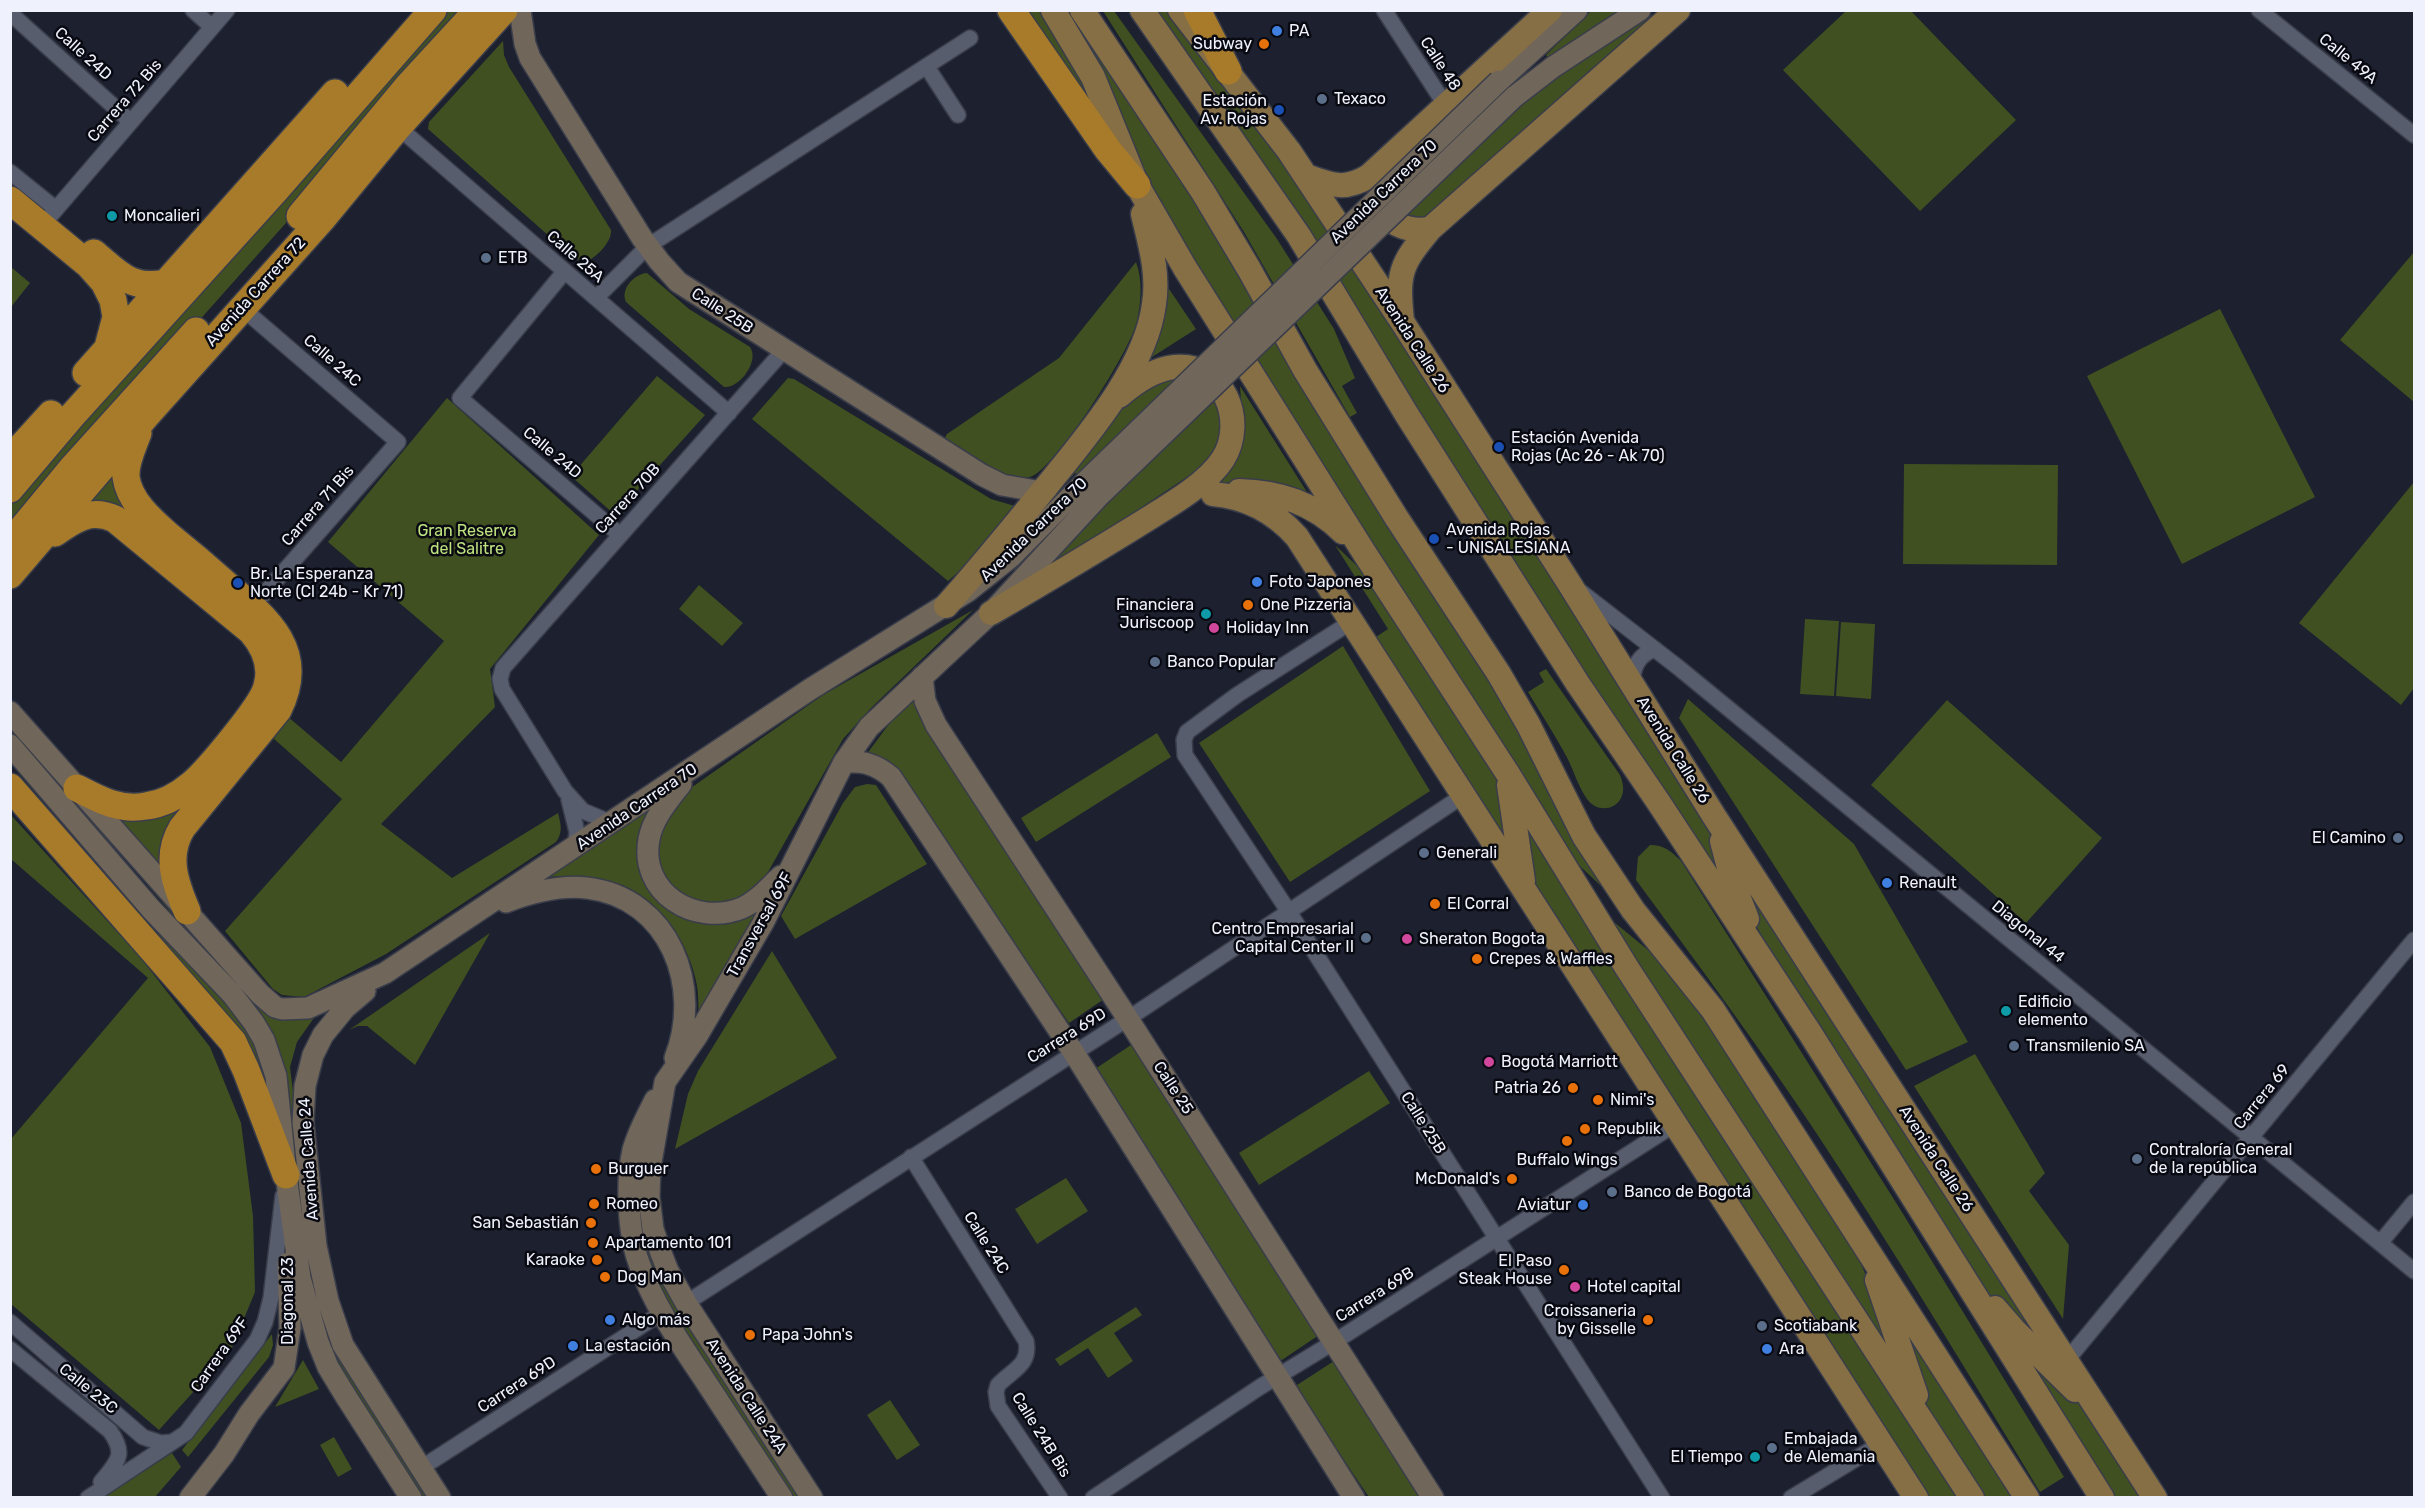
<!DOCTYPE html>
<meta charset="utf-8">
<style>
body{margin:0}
#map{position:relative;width:2425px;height:1508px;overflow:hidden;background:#1c202f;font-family:Rubik,sans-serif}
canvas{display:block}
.frame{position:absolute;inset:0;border:12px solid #eff2fd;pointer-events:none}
</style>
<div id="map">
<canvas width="2425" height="1508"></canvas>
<div class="frame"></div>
</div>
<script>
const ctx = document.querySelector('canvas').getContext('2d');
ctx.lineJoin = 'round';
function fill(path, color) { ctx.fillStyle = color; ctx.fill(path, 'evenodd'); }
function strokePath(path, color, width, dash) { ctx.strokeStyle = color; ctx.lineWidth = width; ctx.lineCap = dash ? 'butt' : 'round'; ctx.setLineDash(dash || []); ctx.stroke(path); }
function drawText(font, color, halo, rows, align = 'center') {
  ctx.font = font + ' Rubik,sans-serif'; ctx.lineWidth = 5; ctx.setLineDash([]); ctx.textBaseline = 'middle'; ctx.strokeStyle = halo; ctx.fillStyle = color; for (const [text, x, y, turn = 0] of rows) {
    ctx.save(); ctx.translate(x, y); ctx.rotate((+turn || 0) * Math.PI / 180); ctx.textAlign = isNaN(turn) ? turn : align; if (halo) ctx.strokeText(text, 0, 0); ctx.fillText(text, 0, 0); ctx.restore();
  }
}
fill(new Path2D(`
 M440,11H469L340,154L285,224L11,532L12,499Z
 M1023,11H1043L1079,68L1113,151Z
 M1064,11H1074L1133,99L1490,676L1616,900L1567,854L1178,242Z
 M1103,11H1114L1277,239L1334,329L1355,378L1342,386L1357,413L1350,417L1244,232Z
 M1149,11H1168L1316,206L1705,817L1728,889Z
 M1591,11H1621L1548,58L1546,55Z
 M1659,11H1661L1425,221L1400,218L1525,102L1586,54Z
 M1846,11H1911L2016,120L1920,211L1783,70Z
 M503,41L504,55L509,67L611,230C612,242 597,256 588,261L575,259L428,129L429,122Z
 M2414,252V402L2340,340Z
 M1136,262C1143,281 1141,302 1137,321C1132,348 1055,470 1030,477C1004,485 966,452 945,438L947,434L1059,358Z
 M11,267L30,283L11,307Z
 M647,273L689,309L750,347C760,361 739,389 724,387L626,302C620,289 634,274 647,273Z
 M1163,280L1196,329L1141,364Z
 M2220,309L2315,497L2182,564L2087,376Z
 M1186,373L1080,475L1075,473L1010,545L1124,401L1150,381Z
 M657,376L705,415L615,515L571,476Z
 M788,378L794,379L991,499L1015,506C996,533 974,560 948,581L752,419Z
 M1240,386L1310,497L1238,482L1217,484L1242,413Z
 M447,398L599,535L490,669L495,707L381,824L452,878L558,813C561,825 563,832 556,842L386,954L304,997L282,995L273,989L225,931L342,799L273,738L287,716L341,762L444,641L328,542Z
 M1218,398L1223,439L1205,465L1035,578L1105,504Z
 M117,460L136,514L89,503Z
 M1904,464L2058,465L2057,565L1903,564Z
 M2414,482V688L2401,705L2299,623Z
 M1335,545L1374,582L1503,777L1515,862L1373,639L1388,629Z
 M699,585L743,623L722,646L679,609Z
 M973,610L872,707L843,739L768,872L754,893L733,904L695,906L666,883L658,865L656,843L662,821L688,790L823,695Z
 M1805,619L1839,621L1834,696L1800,694Z
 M1841,622L1875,624L1871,699L1836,696Z
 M1343,646L1430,791L1290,882L1199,743Z
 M1546,669L1620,775C1623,783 1625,790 1621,798C1614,812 1595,811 1587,799C1577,785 1573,767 1564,752C1553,732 1540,712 1528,692L1544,682L1539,673Z
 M915,698L1104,999L1069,1023L889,764L866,755L895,716Z
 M1688,699L1854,844L1968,1042L1906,1070L1679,718Z
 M1947,700L2102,838L2026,923L1871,785Z
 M1157,733L1171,757L1036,842L1021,818Z
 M867,784L876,785L927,864L795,939L781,916L843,803L855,787Z
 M188,803L161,871L105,811Z
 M653,806L646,818L670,911C707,931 728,924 764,907L699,1023C698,1011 699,998 697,986C690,944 659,896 616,883C592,875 568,876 543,877Z
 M1520,808L1958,1497H1926L1536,890Z
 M10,814L140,957L210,1047L241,1123L253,1216L255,1292L231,1350L159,1430L11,1304V1139L148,978L11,859Z
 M1650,845C1664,845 1671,851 1681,861L1900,1209L2064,1477L2040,1492C1967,1371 1893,1249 1815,1131C1758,1045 1697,963 1636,880L1638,857Z
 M116,846L252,998L316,1015L297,1042L290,1067L316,1280L432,1497H421L343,1374L325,1333L309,1276L285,1101L211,959L115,847Z
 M1734,863L2054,1357L2029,1339L1990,1297L1773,956L1753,920Z
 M1603,913L1653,954L1685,991L1773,1119L1858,1257L1886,1322L1898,1363L1657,991Z
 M156,930L246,1023L257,1039L271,1100L253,1056L173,961Z
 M490,933L415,1065L367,1026H358L349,1030Z
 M772,951L837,1058L675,1149L688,1094L698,1071Z
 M1131,1045L1322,1333L1279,1362L1095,1069Z
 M1975,1054L2045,1173L2029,1191L2069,1245L2063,1319L1914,1086Z
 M1369,1071L1390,1103L1259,1185L1239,1153Z
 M641,1171L649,1238L803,1497H791L693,1347L652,1279L638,1219Z
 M1066,1178L1088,1211L1037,1244L1015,1209Z
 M1893,1296L2018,1497H1981L1925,1405Z
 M1136,1307L1142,1315L1114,1333L1133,1361L1108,1378L1088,1348L1060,1366L1055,1359Z
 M272,1334L273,1345L269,1357L188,1457L182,1450Z
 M2019,1344L2091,1414L2145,1497H2112Z
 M303,1360L319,1389L275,1407Z
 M1334,1361L1424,1497H1369L1294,1387Z
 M890,1400L920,1445L897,1460L867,1415Z
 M334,1437L352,1469L338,1477L320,1445Z
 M172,1453L181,1467L155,1497L102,1498Z`), '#405021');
const street = new Path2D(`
 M193,10L212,27
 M1384,10L1446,106
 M2259,10L2414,135
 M10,13L131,122
 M927,67L958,115
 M398,127L729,413
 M10,172L56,209
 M51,215L227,10
 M565,271L460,398L620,535
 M596,298L648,246L970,38
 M242,308L398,442L264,594
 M1581,592L1679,668L2414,1271
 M1351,622L1237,695L1187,732L1184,740L1185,755L1289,912L1662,1498
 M1632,684C1633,667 1638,655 1655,649
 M569,800L577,832L575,847
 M612,823L583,811L565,791L502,689L500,679L503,668L784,350
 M911,1157L1026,1341C1031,1365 1012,1370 998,1385L996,1392L998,1406L1060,1498
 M2380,1243L2414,1202
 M686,1303L1135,1014L1464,795
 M10,1322L143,1437L161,1443L172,1442
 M10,1349L110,1431C127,1455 117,1462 101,1482
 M2067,1360L2414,940
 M421,1468L663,1312
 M88,1498L186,1433L257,1340L265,1322L271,1298L283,1196
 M1093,1498L1260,1387L1334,1342L1677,1123
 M1791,1498L1882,1443`);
const secondary = new Path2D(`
 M520,10L525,44L530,58L642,238L659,261L678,282L982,475L1002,485L1042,492
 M1499,81L1577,10
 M1514,97L1553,67L1640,10
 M922,677L925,701L936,725L1128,1019L1433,1498
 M10,712L260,994L275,1007L282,1009L308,1008L385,973L809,690L968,591L1012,556L1085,482
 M10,745L151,909L232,994L254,1023L264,1040L276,1076L286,1175L300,1278L318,1342L328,1367L345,1395L411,1498
 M844,762C863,761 876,764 891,777L1074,1053L1354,1498
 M681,784C668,801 653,818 649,839C639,893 695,927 742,908C758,901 769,887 781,876
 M506,902C532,892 559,885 587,888C670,898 703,987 675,1058
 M365,991L345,1008L323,1035L313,1055L305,1086L303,1122L316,1246L328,1301L343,1345L440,1498
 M655,1100C647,1116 638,1132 633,1150C626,1181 628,1234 639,1263C653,1304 680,1343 704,1379C730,1418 756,1458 782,1498
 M190,1498L224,1454L249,1414L284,1368L290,1328L288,1263
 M812,1498L686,1303L668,1271L661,1253L653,1229L649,1197L650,1168L665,1082L697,1036L763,923L844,762L869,727L991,613L1099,496`);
const primary = new Path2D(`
 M1053,10L1093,77L1137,185L1185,268L1365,554L1508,774L1627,968L1972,1498
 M1082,10L1203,192L1249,269L1305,370L1396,517L1499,674L1528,724L1584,836L1633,910L1713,1010L2027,1498
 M1142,10L1299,236L1407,415L1578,684L1659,803L1810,1033L2102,1498
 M1180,10L1289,151L1403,323L1569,583L1714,816L2155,1498
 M1306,176C1331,185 1345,191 1369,176L1550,10
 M1380,198C1382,224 1408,232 1430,229
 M1402,321C1397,273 1400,265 1430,229L1678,10
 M1239,491C1280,492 1313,503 1343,532
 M1213,494C1247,497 1274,511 1297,537L1916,1498
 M946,606C981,567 1013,527 1046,487C1086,437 1146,369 1154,304C1159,273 1150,244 1143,214
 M991,613C1039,585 1086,557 1133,528C1161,510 1205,487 1223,459C1247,421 1223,362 1175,367C1154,369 1135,382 1119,396
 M1509,785L1523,881
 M1722,841L1733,883L1747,919
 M1877,1280L1916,1395
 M1995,1308L2015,1331L2075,1390`);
const highway = new Path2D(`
 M1011,10L1108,150L1137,185
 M1197,10L1228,71
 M10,200L89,265L104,282L113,300L116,317L108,347
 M300,216L408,86L478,10
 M94,253C119,274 131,290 166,283
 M86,373L335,93
 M138,433C133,447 125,462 126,477C129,501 151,520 168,535C188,551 208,568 227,585C269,620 307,652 278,710L182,828C165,856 175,883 187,911
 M10,459L51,414
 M10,489L71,417L275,191L433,10
 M55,533C74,519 91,508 115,519L251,631C264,646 273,665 267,686C263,705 208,770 192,784C179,795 163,804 146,806C120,811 100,800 77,788
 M10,543L74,466L196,331
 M10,575L146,416L323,218L398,127L504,10
 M10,787L233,1042L246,1070L286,1175`);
strokePath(street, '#3a3d4a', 18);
strokePath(secondary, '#3a3d4a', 24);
strokePath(primary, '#3a3d4a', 27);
strokePath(highway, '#3a3d4a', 30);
strokePath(street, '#585d6e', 15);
strokePath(secondary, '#70665a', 21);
strokePath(primary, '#876f45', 24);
strokePath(highway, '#a77b2a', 27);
const secondaryBridge = new Path2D(`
 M1085,482L1499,81
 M1099,496L1514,97`);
strokePath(secondaryBridge, '#3a3d4a', 24, []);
strokePath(secondaryBridge, '#70665a', 21);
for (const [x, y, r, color] of [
 [1277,31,6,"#3f7fe0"],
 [1264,44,6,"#e8710a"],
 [1322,99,6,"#5c6f8a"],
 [1279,110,6,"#1a4fb4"],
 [112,216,6,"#0f9aa8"],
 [486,258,6,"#5c6f8a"],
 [1499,447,6,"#1a4fb4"],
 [1434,539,6,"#1a4fb4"],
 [1257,582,6,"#3f7fe0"],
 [238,583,6,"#1a4fb4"],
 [1248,605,6,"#e8710a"],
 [1206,614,6,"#0f9aa8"],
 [1214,628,6,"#d1479c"],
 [1155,662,6,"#5c6f8a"],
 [2398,838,6,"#5c6f8a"],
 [1424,853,6,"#5c6f8a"],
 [1887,883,6,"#3f7fe0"],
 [1435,904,6,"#e8710a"],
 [1366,938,6,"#5c6f8a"],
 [1407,939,6,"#d1479c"],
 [1477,959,6,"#e8710a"],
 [2006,1011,6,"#0f9aa8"],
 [2014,1046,6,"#5c6f8a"],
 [1489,1062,6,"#d1479c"],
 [1573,1088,6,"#e8710a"],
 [1598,1100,6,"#e8710a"],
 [1585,1129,6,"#e8710a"],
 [1567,1141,6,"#e8710a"],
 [2137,1159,6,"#5c6f8a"],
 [596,1169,6,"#e8710a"],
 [1512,1179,6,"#e8710a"],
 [1612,1192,6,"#5c6f8a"],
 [594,1204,6,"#e8710a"],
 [1583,1205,6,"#3f7fe0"],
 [591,1223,6,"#e8710a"],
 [593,1243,6,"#e8710a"],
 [597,1260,6,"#e8710a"],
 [1564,1270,6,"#e8710a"],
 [605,1277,6,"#e8710a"],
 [1575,1287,6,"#d1479c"],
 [610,1320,6,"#3f7fe0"],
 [1648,1320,6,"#e8710a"],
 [1762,1326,6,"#5c6f8a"],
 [750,1335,6,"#e8710a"],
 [573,1346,6,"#3f7fe0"],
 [1767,1349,6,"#3f7fe0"],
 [1772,1448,6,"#5c6f8a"],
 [1755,1457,6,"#0f9aa8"]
]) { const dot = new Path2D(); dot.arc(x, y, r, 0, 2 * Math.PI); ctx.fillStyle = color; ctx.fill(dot); strokePath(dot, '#090a11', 2); }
drawText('16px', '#eff2fd', '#090a11', [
 ["PA",1289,31],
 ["Subway",1252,44,"right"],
 ["Texaco",1334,99],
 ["Estación",1267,101,"right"],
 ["Av. Rojas",1267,119,"right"],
 ["Moncalieri",124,216],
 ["ETB",498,258],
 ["Estación Avenida",1511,438],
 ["Rojas (Ac 26 - Ak 70)",1511,456],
 ["Avenida Rojas",1446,530],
 ["- UNISALESIANA",1446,548],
 ["Br. La Esperanza",250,574],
 ["Norte (Cl 24b - Kr 71)",250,592],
 ["Foto Japones",1269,582],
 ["Financiera",1194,605,"right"],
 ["Juriscoop",1194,623,"right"],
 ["One Pizzeria",1260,605],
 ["Holiday Inn",1226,628],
 ["Banco Popular",1167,662],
 ["El Camino",2386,838,"right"],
 ["Generali",1436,853],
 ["Renault",1899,883],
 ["El Corral",1447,904],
 ["Centro Empresarial",1354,929,"right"],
 ["Capital Center II",1354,947,"right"],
 ["Sheraton Bogota",1419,939],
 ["Crepes & Waffles",1489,959],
 ["Edificio",2018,1002],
 ["elemento",2018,1020],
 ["Transmilenio SA",2026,1046],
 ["Bogotá Marriott",1501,1062],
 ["Patria 26",1561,1088,"right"],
 ["Nimi's",1610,1100],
 ["Republik",1597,1129],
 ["Contraloría General",2149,1150],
 ["de la república",2149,1168],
 ["Buffalo Wings",1567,1160,"center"],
 ["Burguer",608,1169],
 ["McDonald's",1500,1179,"right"],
 ["Banco de Bogotá",1624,1192],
 ["Romeo",606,1204],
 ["Aviatur",1571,1205,"right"],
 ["San Sebastián",579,1223,"right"],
 ["Apartamento 101",605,1243],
 ["Karaoke",585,1260,"right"],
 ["El Paso",1552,1261,"right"],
 ["Steak House",1552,1279,"right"],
 ["Dog Man",617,1277],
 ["Hotel capital",1587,1287],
 ["Croissaneria",1636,1311,"right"],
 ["by Gisselle",1636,1329,"right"],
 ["Algo más",622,1320],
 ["Scotiabank",1774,1326],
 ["Papa John's",762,1335],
 ["La estación",585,1346],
 ["Ara",1779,1349],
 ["Embajada",1784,1439],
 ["de Alemania",1784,1457],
 ["El Tiempo",1743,1457,"right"]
], 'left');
drawText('16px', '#eff2fd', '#090a11', [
 ["Calle 24D",83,54,42],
 ["Calle 49A",2348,59,39],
 ["Calle 48",1440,64,57],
 ["Carrera 72 Bis",125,101,-49],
 ["Avenida Carrera 70",1384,192,-44],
 ["Calle 25A",575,257,41],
 ["Avenida Carrera 72",256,292,-48],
 ["Calle 25B",722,311,33],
 ["Avenida Calle 26",1412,340,57],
 ["Calle 24C",332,361,41],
 ["Calle 24D",552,453,40],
 ["Carrera 70B",628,499,-48],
 ["Carrera 71 Bis",318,506,-49],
 ["Avenida Carrera 70",1034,530,-44],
 ["Avenida Calle 26",1673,750,58],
 ["Avenida Carrera 70",637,807,-34],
 ["Transversal 69F",760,925,-61],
 ["Diagonal 44",2028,932,39],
 ["Carrera 69D",1067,1036,-32],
 ["Calle 25",1173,1088,57],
 ["Carrera 69",2262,1097,-51],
 ["Calle 25B",1423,1123,58],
 ["Avenida Calle 24",309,1159,-94],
 ["Avenida Calle 26",1936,1159,57],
 ["Calle 24C",986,1243,58],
 ["Carrera 69B",1375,1295,-32],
 ["Diagonal 23",288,1301,-90],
 ["Carrera 69F",220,1355,-55],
 ["Carrera 69D",517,1385,-33],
 ["Calle 23C",88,1389,39],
 ["Avenida Calle 24A",746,1396,57],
 ["Calle 24B Bis",1041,1435,58]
]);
drawText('16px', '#bee27e', '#090a11', [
 ["Gran Reserva",467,531],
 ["del Salitre",467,549]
]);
</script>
